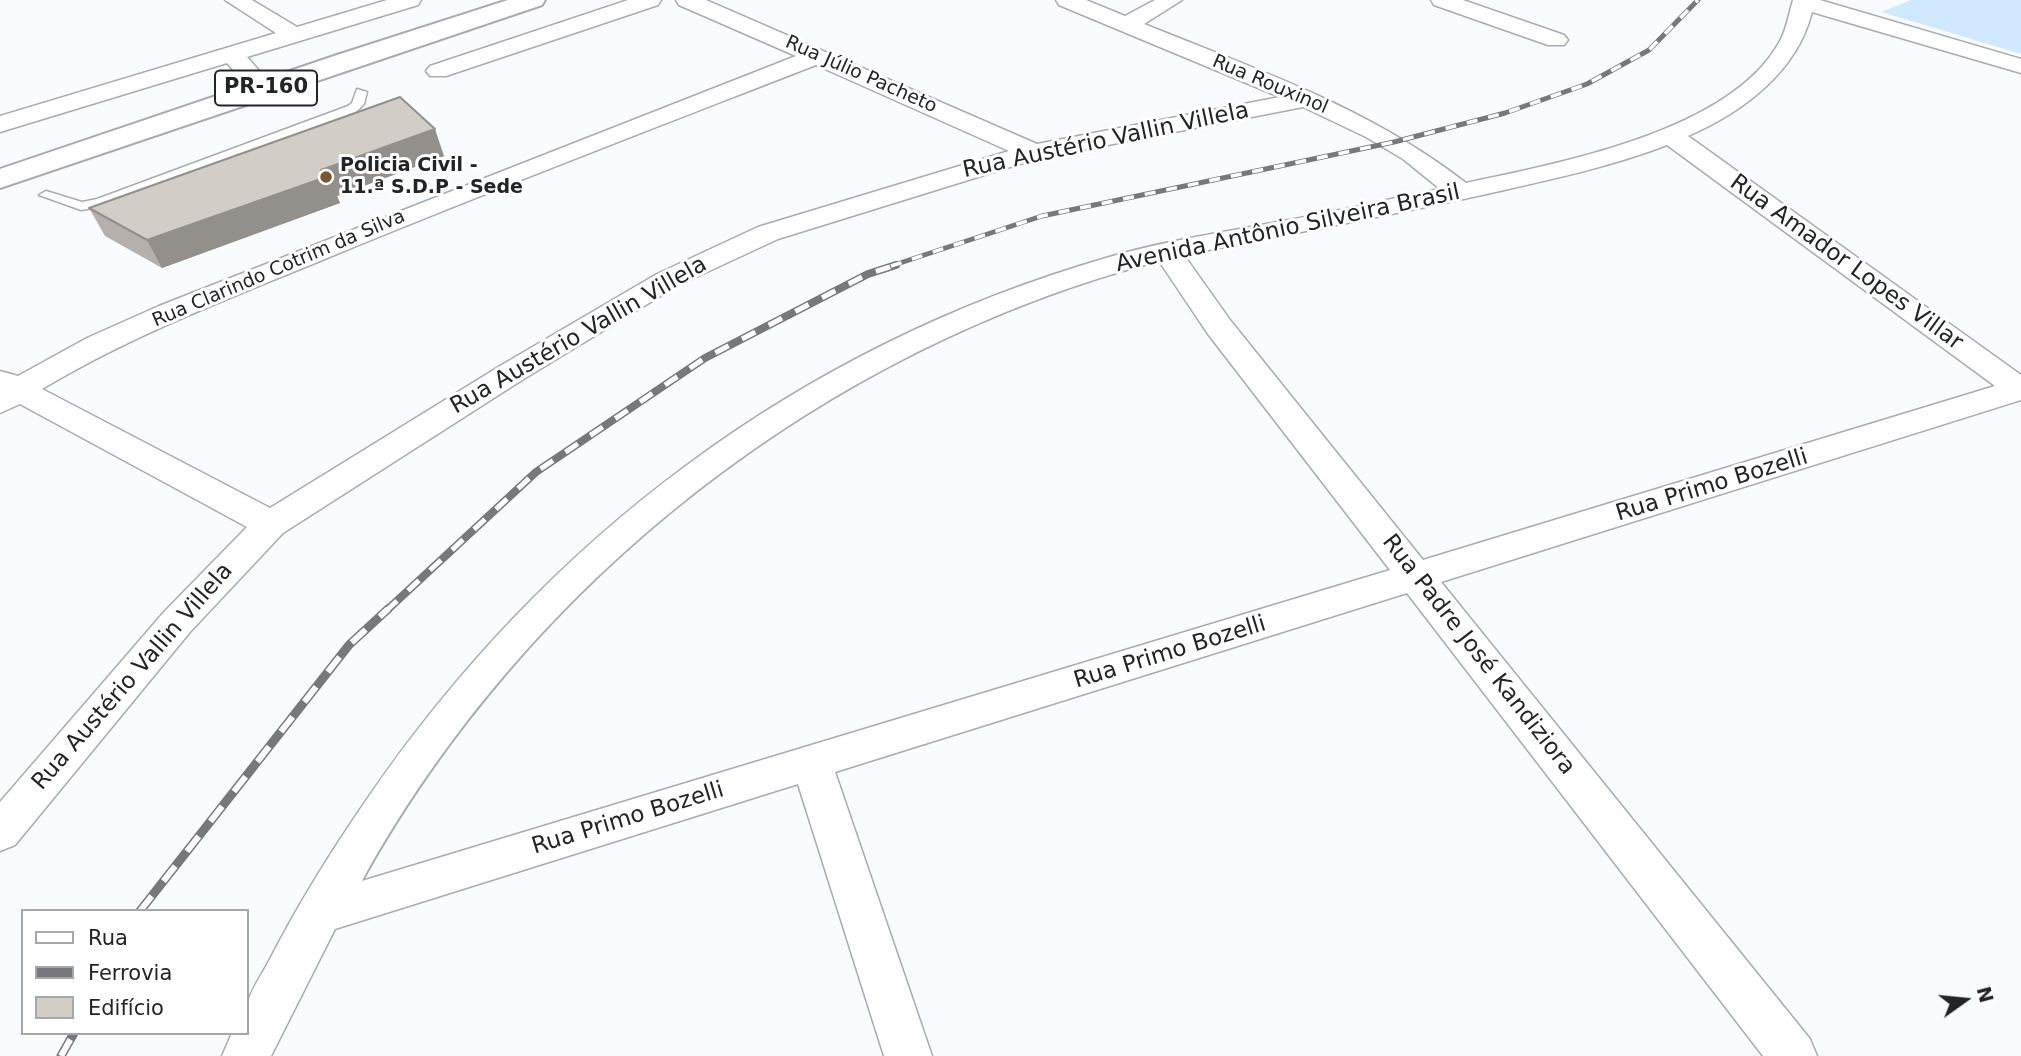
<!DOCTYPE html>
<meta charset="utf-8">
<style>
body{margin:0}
#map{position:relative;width:2021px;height:1056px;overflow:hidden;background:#f8fcff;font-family:"DejaVu Sans",sans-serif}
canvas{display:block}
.legend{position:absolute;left:21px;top:909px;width:228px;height:126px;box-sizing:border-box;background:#fff;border:2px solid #a7a7a8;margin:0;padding:9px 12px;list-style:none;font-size:21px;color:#222426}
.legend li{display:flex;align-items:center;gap:14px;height:35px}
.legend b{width:35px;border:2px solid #a7a7a8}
.north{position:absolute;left:1930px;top:965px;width:70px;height:70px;-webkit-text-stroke:5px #fff;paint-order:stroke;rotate:75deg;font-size:19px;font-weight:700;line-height:28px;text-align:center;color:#222426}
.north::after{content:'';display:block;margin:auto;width:24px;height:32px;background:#222426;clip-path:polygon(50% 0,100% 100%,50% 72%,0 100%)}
</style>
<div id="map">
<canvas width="2021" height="1056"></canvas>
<ul class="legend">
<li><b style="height:9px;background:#fff"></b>Rua</li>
<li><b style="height:9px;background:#76797b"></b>Ferrovia</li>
<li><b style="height:19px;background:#d2cdc7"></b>Edifício</li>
</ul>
<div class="north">N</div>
</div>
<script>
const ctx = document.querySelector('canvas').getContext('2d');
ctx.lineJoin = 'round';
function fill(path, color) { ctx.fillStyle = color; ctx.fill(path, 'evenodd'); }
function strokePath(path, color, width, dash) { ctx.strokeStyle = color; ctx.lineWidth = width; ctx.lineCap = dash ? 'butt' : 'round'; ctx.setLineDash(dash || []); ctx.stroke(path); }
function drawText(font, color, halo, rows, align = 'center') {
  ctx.font = font + ' "DejaVu Sans",sans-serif'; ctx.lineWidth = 6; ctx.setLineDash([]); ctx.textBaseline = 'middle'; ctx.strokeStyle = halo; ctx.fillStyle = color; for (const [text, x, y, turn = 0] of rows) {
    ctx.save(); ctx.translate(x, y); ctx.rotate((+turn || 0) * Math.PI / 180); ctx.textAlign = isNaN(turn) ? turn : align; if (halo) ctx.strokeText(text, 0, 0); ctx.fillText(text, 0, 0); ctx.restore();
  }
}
fill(new Path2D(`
 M1911,0H2021V54L1881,12Z`), '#d1e9fe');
const service = new Path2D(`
 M357,89L367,92L364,104L356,112L105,206L81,210L39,195L46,191L82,202L97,199L348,106L352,103Z`);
const minor = new Path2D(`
 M225,0H252L297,27L387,0H421L418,5L247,57L275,89L272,94H254L227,63L0,132V116L276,33Z
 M628,0H661L658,5L446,76H430L426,71L430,66Z
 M676,0H706L1037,144L1280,97L1059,5L1056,0H1086L1125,16L1155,0H1182L1144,24C1258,70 1368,107 1466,183C1558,163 1731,132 1780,41C1787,28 1789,13 1793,0H1820L2021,59V73L1812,12C1797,72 1743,112 1688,136L2021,375V400L1441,582L1810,1039L1817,1056H1763L1407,593L835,772L932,1056H884L798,784L335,929L271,1056H222L232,1033H247C247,1024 245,1011 248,1002C252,988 262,974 269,961C297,906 330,853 365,802C545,538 799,347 1106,258C1166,240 1227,232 1288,220C1339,211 1389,199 1440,189L1403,159L1366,137L1303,107L1036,159L778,239L677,286L522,380L283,533L190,632L15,845L0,851V802L164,612L247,527L20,404L0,413V371L18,376L87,338L159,306L796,56L679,5ZM816,65L1009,151L758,227L657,274L500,366L270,508L42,389C134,334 233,297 332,256C492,190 654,128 816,65ZM1667,145L1995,386L1423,560L1230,320L1184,255C1283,235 1383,217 1482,195C1544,181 1607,168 1667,145ZM1159,261L1208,334L1390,570L362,881C529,579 826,348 1159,261Z
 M1431,0H1463L1564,35L1568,40L1564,45H1548L1434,5Z`);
const primary = new Path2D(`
 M508,0H545L542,5L0,188V169L337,55Z`);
strokePath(service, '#a7acb1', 3);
strokePath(minor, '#a7acb1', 3);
strokePath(primary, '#a7acb1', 4);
fill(service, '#fff');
fill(minor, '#fff');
fill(primary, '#fff');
const railFar2 = new Path2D(`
 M891,266L1042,216L1394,142L1505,113L1587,84L1649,50L1698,0`);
const railFar1 = new Path2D(`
 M386,611L536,472L705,358L868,274L896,265`);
const rail = new Path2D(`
 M140,911L349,645L388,609
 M61,1056L74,1033`);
strokePath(railFar2, '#76797b', 5);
strokePath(railFar1, '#76797b', 8);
strokePath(rail, '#76797b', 9);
strokePath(railFar2, '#fff', 3.5, [11]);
strokePath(railFar1, '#fff', 5, [15]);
strokePath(rail, '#fff', 6, [19]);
fill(new Path2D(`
 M444,156L337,196L340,203L162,268L105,236L89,208Z`), '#b5b0ab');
fill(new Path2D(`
 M435,129L444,156L337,196L340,203L162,268L147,240L321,170Z`), '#93908b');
const building = new Path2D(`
 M400,97L435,129L321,170L329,176L147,240L89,208Z`);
fill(building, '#d2cdc7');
strokePath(building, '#93908b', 2);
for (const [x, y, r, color] of [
 [326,177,7,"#79582f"]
]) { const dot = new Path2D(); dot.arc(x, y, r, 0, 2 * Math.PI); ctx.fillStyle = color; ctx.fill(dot); strokePath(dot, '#fff', 2.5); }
drawText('19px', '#222426', '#fff', [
 ["Rua Júlio Pacheto",861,75,24],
 ["Rua Rouxinol",1270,85,23],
 ["Rua Clarindo Cotrim da Silva",279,269,-23]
]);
drawText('bold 19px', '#222426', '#fff', [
 ["Policia Civil -",340,166],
 ["11.ª S.D.P - Sede",340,188]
], 'left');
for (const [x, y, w] of [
 [266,88,102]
]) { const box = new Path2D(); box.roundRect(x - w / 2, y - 17.5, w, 35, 5); ctx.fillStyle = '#fff'; ctx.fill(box); strokePath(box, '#222426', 2); }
drawText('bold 21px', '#222426', null, [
 ["PR-160",266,88]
]);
drawText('23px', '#222426', '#fff', [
 ["Rua Austério Vallin Villela",1106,141,-12],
 ["Avenida Antônio Silveira Brasil",1288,229,-12],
 ["Rua Amador Lopes Villar",1846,263,36],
 ["Rua Austério Vallin Villela",579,336,-30],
 ["Rua Primo Bozelli",1712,486,-17],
 ["Rua Primo Bozelli",1170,653,-17],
 ["Rua Padre José Kandiziora",1478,655,52],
 ["Rua Austério Vallin Villela",133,677,-49],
 ["Rua Primo Bozelli",628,819,-17]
]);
</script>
